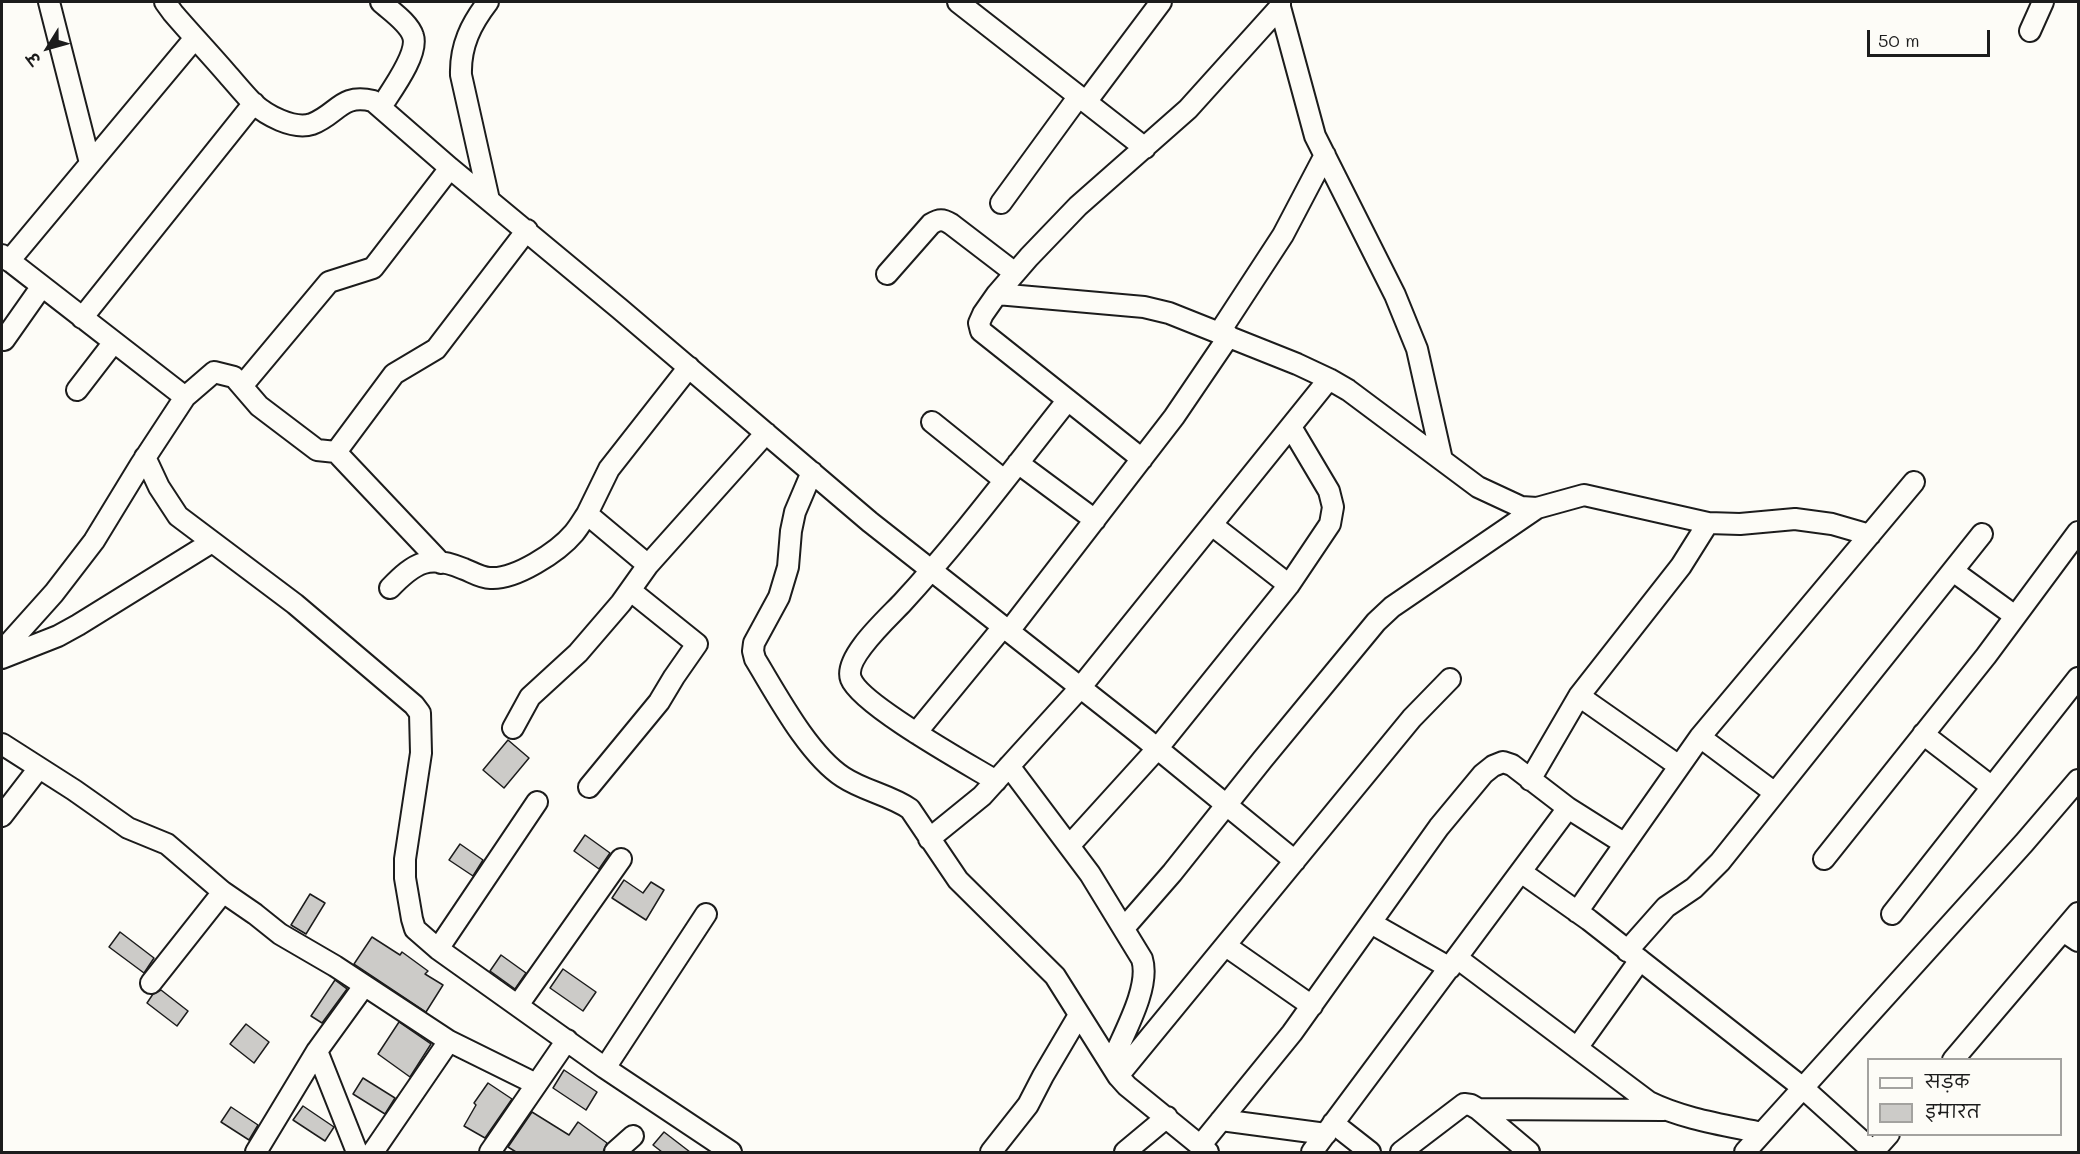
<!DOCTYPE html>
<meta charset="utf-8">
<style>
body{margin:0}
#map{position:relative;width:2080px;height:1154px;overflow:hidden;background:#fdfcf7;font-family:Mali,"Playpen Sans Deva",sans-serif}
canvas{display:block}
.frame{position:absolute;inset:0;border:3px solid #1c1c1c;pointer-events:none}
.legend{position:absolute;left:1867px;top:1058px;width:195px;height:78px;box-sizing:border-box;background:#fdfcf7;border:2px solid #a3a29f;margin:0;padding:8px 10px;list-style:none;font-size:18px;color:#1c1c1c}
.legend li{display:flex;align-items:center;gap:12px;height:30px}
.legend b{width:30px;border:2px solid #a3a29f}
.north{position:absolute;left:18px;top:18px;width:60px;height:60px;-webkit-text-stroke:4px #fdfcf7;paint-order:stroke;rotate:233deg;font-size:16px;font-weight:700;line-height:24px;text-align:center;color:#1c1c1c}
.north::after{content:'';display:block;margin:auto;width:21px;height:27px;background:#1c1c1c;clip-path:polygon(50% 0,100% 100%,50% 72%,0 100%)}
.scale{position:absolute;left:1867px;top:30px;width:123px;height:27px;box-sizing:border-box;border:3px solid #1c1c1c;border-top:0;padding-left:8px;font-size:18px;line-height:21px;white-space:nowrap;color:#1c1c1c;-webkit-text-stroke:4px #fdfcf7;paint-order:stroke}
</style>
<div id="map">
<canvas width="2080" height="1154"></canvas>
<div class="frame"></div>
<ul class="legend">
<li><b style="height:8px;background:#fdfcf7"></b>सड़क</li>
<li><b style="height:16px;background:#cccbc8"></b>इमारत</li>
</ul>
<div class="north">उ</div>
<div class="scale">50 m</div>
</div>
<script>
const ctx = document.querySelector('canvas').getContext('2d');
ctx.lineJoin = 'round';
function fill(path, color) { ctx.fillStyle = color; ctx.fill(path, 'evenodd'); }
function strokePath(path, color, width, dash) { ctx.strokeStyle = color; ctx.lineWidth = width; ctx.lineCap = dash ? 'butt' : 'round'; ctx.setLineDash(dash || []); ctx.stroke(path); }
const building = new Path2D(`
 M508,740L529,758L504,788L483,770Z
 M585,835L610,853L599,869L574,851Z
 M460,844L483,860L473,876L449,860Z
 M624,880L643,893L651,882L664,890L646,920L612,898Z
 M310,894L325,903L306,934L291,925Z
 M120,932L154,958L144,973L109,947Z
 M372,937L400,955L402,952L428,971L425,974L443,985L426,1012L354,964Z
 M501,955L526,973L515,989L490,971Z
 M563,969L596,992L583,1011L550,988Z
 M335,980L347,989L322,1023L311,1016Z
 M161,990L188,1011L177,1026L147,1003L153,994Z
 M399,1022L431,1044L410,1077L378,1054Z
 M246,1024L269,1042L254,1063L230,1044Z
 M564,1070L597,1092L586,1110L553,1088Z
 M363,1078L395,1098L385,1114L353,1094Z
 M488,1083L512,1099L485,1138L464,1126L476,1105L474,1103Z
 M303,1106L334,1127L325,1141L293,1120Z
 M231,1107L258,1125L249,1140L221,1122Z
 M532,1112L569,1135L578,1122L607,1143L603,1152H516L508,1147Z
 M664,1132L690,1152H662L653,1145Z`);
fill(building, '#cccbc8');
strokePath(building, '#1c1c1c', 1.5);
const minor = new Path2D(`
 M49,2L90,163
 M165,2L173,13C191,34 210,54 228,75C236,84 244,94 253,103C266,115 293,130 312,124C338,114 341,93 373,101L450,168L620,309L870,522L1142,736L1295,861
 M488,2C471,24 460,46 461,75L489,200
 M958,2L1145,148
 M1280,2V7L1315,136L1395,295L1417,349L1442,460
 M2030,31L2043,2
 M1086,102L1161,2
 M381,107C391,91 419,54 413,36C409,23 391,11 381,2
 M1001,203L1079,96
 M2,255L185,397
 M9,261L195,38
 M887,274L931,224C939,219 943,219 951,224L1015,273
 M997,294L1144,307L1169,313L1297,364L1329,379L1348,390L1478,487L1521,507L1537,508L1584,495L1708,523L1740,524L1795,519L1832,524L1870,535
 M82,318L254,103
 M1219,333L1283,235L1325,155
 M4,340L42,286
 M689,367L609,469L587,514L648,565L766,433
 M242,386L329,282L373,268L450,168
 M77,390L114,342
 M932,422L1004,480
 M145,457L159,487L178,516L295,604L414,705L420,713L421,753L405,859V878L412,919L415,929L438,949L605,1068L731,1152
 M1142,459L981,331L979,323L983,314L997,294L1029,257L1078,206L1188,109L1280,7
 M1018,463L1095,520
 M812,472L795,512L791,531L788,567L779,597L754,643L753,651L755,659C777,695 808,754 843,777C864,791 890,795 910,809L958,880L1055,976L1118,1076
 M1212,525L1289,585
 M441,563L336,452L394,374L436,349L527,230
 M1953,571L2015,616
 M390,588C415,562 429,554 464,569C472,572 481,578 490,578C515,580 558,552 574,533C579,527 583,520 587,514
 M1009,631L1174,417L1229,336
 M2,651L54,593L94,541L141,464L185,397L214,372L234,377L259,406L317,450L336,452
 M2,658L58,636L78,625L212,542
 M1579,696L1679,766
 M513,728L530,697L578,653L621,603L648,565
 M916,733L1003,627
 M1923,734L1992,787
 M1700,737L1775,793
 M2,744L74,790L128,828L167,844L223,892L255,914L280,934L335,966L449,1041L536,1084
 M1009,766L1090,874L1142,959C1151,988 1122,1036 1111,1064
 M1530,780L1579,696L1681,566L1708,523
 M996,781C968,764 861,705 851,679C843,658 888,618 902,603C961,539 1013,469 1067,401
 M589,787L659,702L674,677L697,644L631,591
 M2,816L39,768
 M929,839L982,796L1080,688L1329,379
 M1069,846L1157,749L1289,585L1330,524L1333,507L1329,491L1291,427
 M1824,859L1986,656L2078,532
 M1521,872L1589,920L1803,1088L1874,1152
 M1577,912L1700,737L1914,482
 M1892,914L2078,678
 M1371,923L1450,968
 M1124,928L1172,873L1263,759L1376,622L1392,607L1537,508
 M2063,931L2078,941
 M1226,946L1312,1006
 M438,949L537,802
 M1627,951L1666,907L1694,888L1720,862L1982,534
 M1457,958L1649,1102C1683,1119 1725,1125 1762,1133
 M151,983L223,892
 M518,1005L621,859
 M1577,1048L1640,960
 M317,1051L357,1152
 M1953,1060L2078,913
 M605,1068L706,914
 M1478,1109L1664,1110
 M1221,1120L1326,1134
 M1333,1123L1370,1152
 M1200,1146L1292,1033L1439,827L1483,774L1493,766L1503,762L1512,765L1568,808L1625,844
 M256,1152L317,1051L364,986
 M373,1152L449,1041
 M490,1152L567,1040
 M615,1152L633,1136
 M991,1152L1028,1105L1043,1076L1079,1015
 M1125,1152L1167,1117
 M1208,1152L1127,1086L1118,1076L1412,718L1450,679
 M1312,1152L1568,808
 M1401,1152L1464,1104L1471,1105L1478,1109L1529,1152
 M1745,1152L2024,843L2078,780
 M1873,1152L1889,1134`);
strokePath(minor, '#1c1c1c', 24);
strokePath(minor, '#fdfcf7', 20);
</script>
